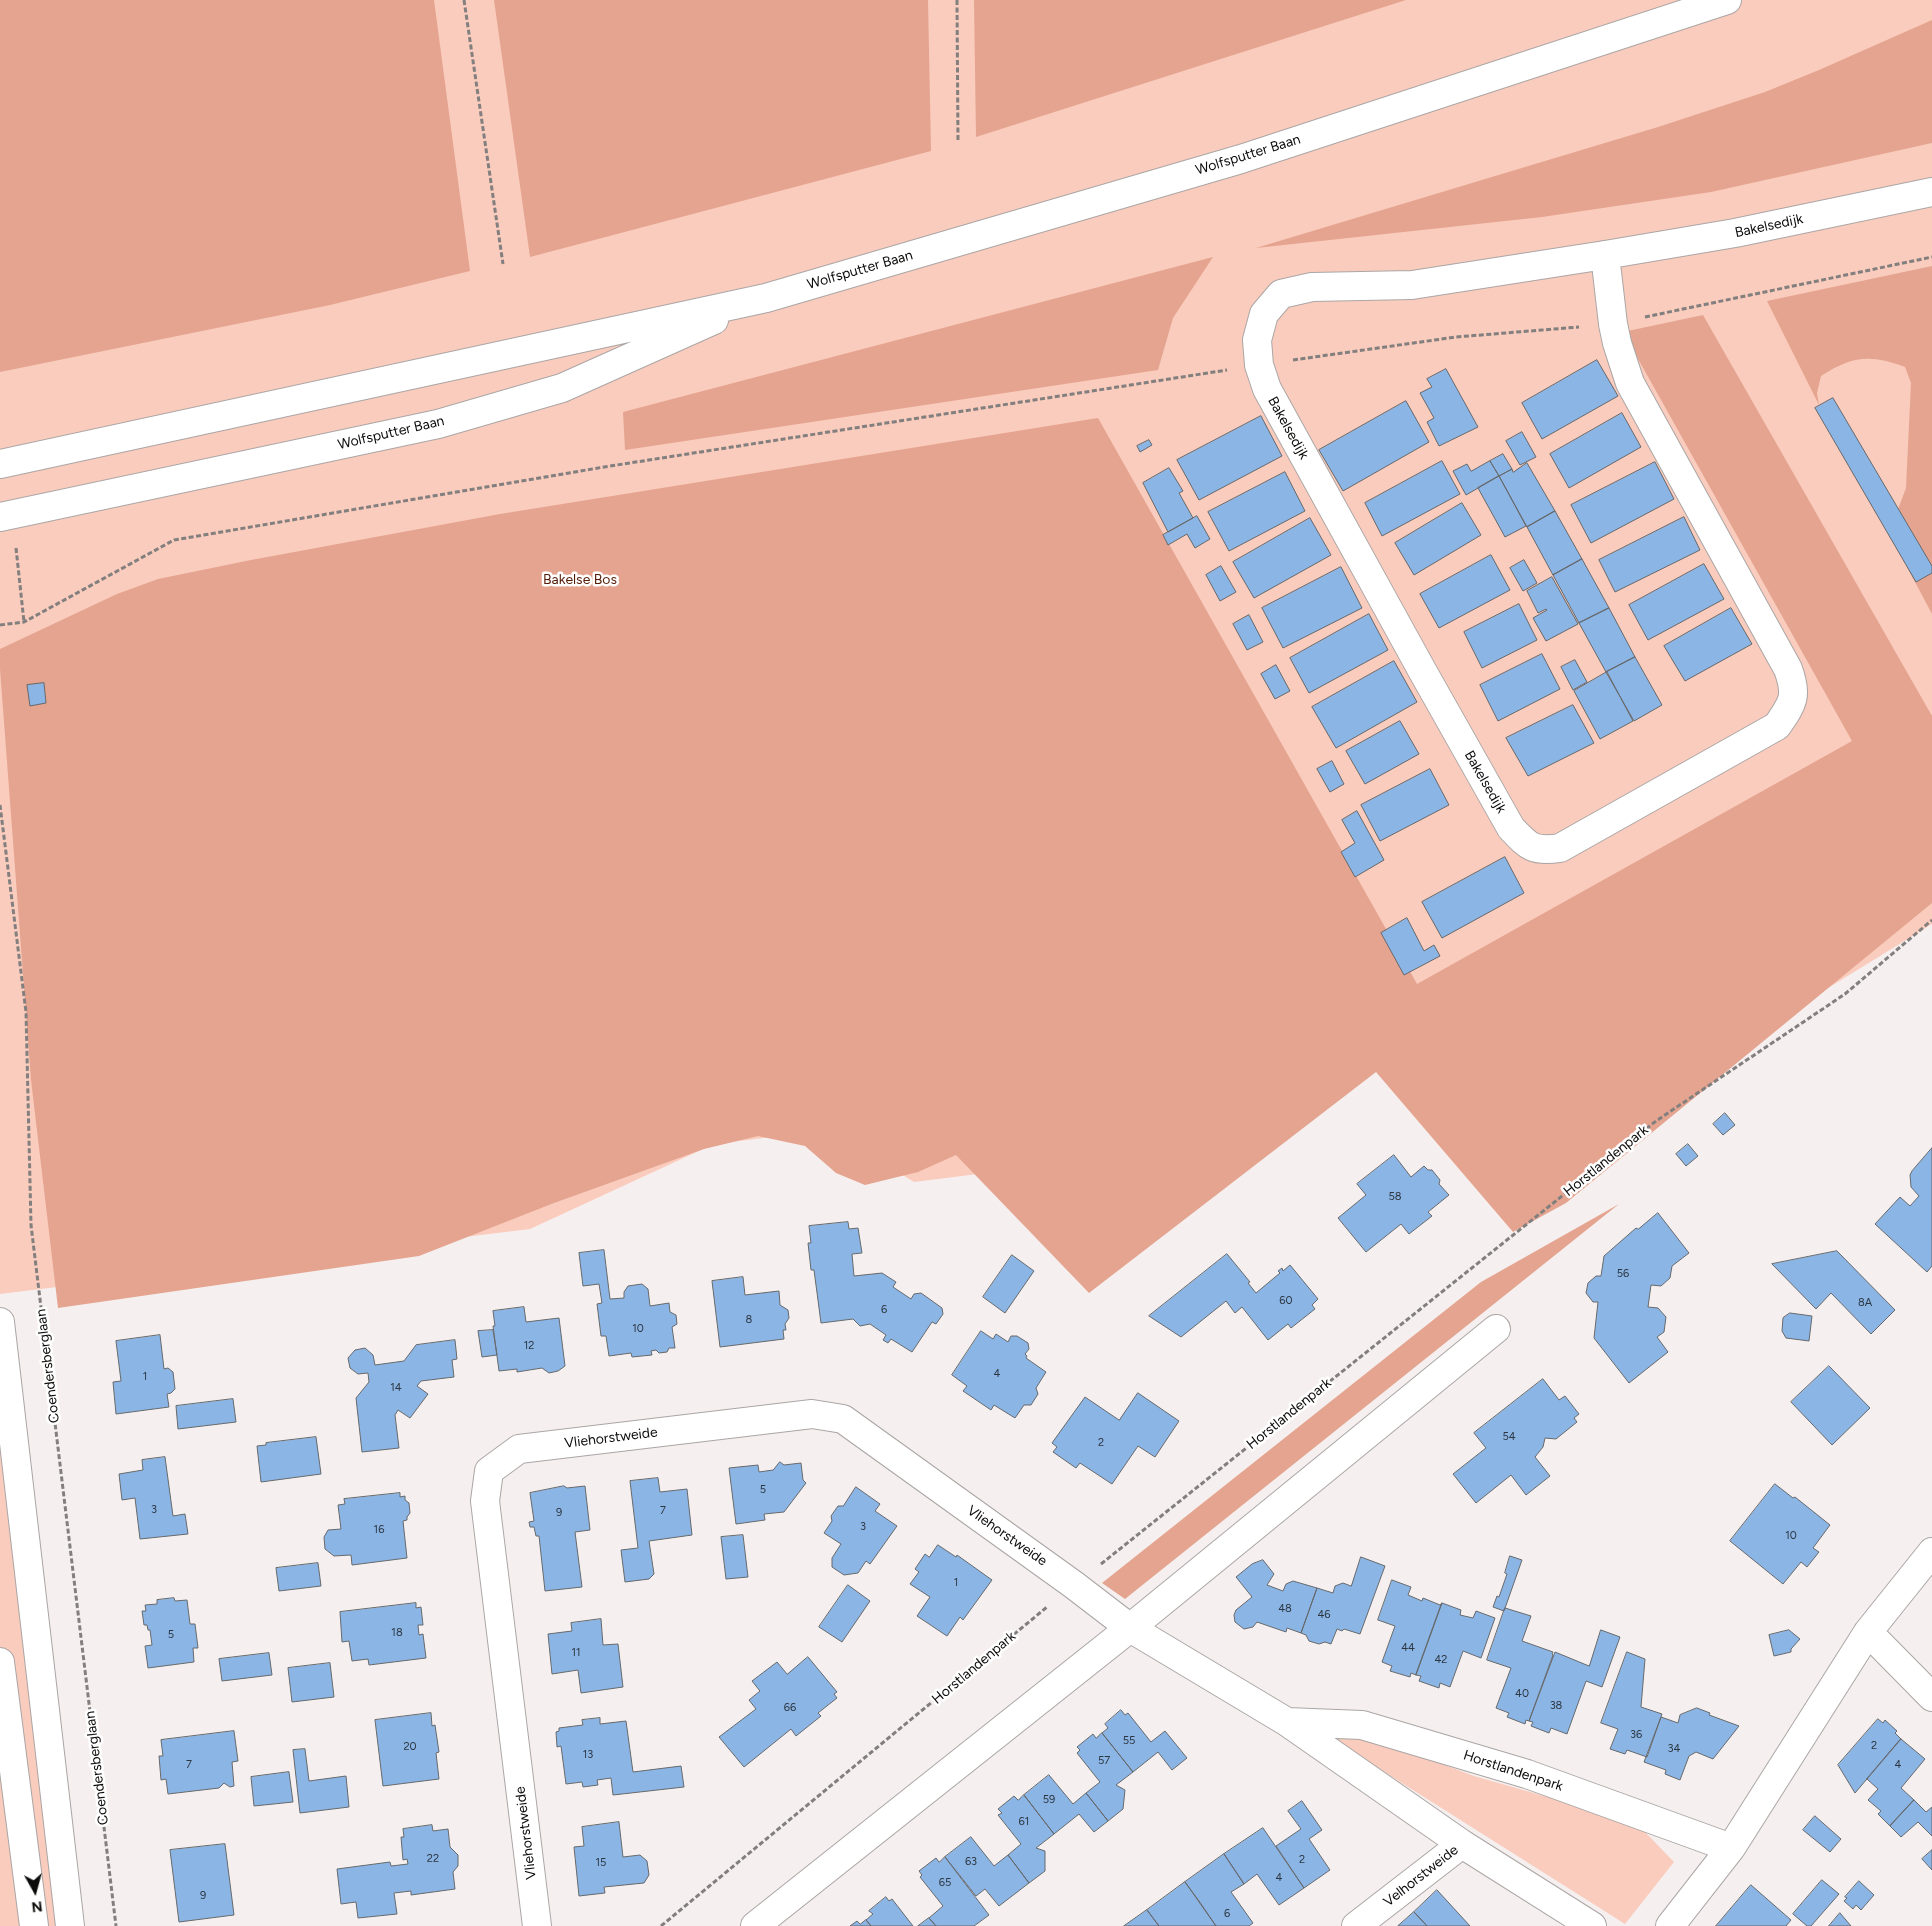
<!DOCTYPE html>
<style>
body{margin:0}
#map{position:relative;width:1932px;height:1926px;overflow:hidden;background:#f5f0ef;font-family:Figtree,sans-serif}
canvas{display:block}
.north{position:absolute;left:10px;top:1866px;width:50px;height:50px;-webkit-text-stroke:4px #fff;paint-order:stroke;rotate:173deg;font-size:14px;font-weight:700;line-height:20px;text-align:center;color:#0c0b0a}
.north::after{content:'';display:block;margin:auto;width:18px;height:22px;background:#0c0b0a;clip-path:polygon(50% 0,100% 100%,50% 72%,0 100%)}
</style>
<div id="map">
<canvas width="1932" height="1926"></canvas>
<div class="north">N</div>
</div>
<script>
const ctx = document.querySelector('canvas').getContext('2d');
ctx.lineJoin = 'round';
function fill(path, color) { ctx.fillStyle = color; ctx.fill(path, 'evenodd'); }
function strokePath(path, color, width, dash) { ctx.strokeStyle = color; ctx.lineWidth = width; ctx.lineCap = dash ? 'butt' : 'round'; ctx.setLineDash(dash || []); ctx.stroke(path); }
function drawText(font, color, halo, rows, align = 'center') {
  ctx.font = font + ' Figtree,sans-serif'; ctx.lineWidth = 5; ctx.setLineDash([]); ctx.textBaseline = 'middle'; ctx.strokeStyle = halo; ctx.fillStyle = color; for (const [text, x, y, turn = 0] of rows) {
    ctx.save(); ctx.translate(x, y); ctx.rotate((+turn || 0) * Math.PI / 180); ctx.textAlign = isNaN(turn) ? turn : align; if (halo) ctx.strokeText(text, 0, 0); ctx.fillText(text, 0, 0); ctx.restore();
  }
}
fill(new Path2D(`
 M0,0H1932V924L1536,1168L1405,1059L1106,1158L914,1182L830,1130L714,1144L530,1229L0,1294Z
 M0,1353L70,1926H0Z
 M1310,1725L1408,1751L1474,1776L1629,1820L1646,1833L1674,1862L1625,1924Z`), '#faccbd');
fill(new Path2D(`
 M0,0H434L470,271L330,305L0,372Z
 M494,0H928L931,151L530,257Z
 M974,0H1406L976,137Z
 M1932,20V143L1711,192L1542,217L1256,248L1658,127L1765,92L1819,70Z
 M1213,257L1173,318L1158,370L625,450L623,412Z
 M1932,266V614L1889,533L1906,488L1911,383L1905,367C1870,354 1852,356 1821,376L1817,393L1819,405L1767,301Z
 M1703,315L1932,716V903L1566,1203L1513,1232L1376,1072L1089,1293L956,1155L918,1172L865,1185L836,1173L805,1146L758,1136L704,1149L554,1203L419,1256L58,1308L31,1080L0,669V649L117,594L158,579L251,560L500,514L1098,418L1417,984L1852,741L1623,332Z
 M1619,1204L1125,1599L1102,1583L1481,1282Z`), '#e5a48f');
const building = new Path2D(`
 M1597,360L1618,396L1542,439L1522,403Z
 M1446,369L1478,427L1439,446L1427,422L1434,418L1420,393L1432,387L1427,379Z
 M1833,398L1932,566V573L1916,582L1815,408Z
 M1406,401L1429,442L1343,491L1319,450Z
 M1622,413L1641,447L1569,488L1550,454Z
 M1261,416L1282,456L1199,500L1177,460Z
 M1522,432L1536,457L1520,465L1506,441Z
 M1149,440L1152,445L1140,452L1137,446Z
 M1503,454L1512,469L1499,476L1490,461Z
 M1442,461L1460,494L1382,536L1365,503Z
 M1490,461L1499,476L1466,495L1453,471L1467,464L1471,471Z
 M1655,462L1674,499L1591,543L1571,505Z
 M1527,463L1555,511L1527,527L1499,476L1512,469L1513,472Z
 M1169,468L1183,491L1179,493L1193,518L1168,532L1143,483Z
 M1285,472L1305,511L1229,551L1208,512Z
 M1499,476L1526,526L1505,537L1478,488Z
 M1462,503L1481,535L1414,575L1395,543Z
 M1555,511L1582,559L1553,575L1527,527Z
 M1197,516L1210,539L1195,548L1187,534L1168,545L1163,535Z
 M1684,517L1700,550L1615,592L1599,560Z
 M1310,518L1331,555L1254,598L1233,562Z
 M1491,555L1510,590L1439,628L1420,594Z
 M1582,559L1609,608L1579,623L1553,575Z
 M1524,560L1537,583L1523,591L1510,568Z
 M1704,564L1724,599L1648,640L1629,605Z
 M1221,566L1236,592L1220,601L1206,575Z
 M1341,567L1362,608L1283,648L1262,608Z
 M1552,577L1578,624L1546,641L1533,618L1547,610L1546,609L1538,613L1527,591Z
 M1519,604L1537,640L1482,668L1464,632Z
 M1609,608L1635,657L1606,672L1579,623Z
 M1731,608L1752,644L1685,681L1664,646Z
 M1369,614L1388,650L1309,693L1290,658Z
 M1249,615L1263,642L1247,650L1233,624Z
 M1542,654L1560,689L1498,721L1480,685Z
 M1635,657L1662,705L1634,721L1606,672Z
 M1575,660L1587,682L1573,690L1561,667Z
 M1394,661L1417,702L1336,748L1312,707Z
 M1276,665L1290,691L1275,699L1261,674Z
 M1607,672L1633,721L1600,739L1574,691Z
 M44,683L46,703L30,706L27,685Z
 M1573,705L1594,743L1528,776L1506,738Z
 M1400,721L1419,754L1365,784L1346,751Z
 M1332,761L1344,784L1330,792L1317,769Z
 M1430,769L1449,805L1380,841L1361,805Z
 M1357,811L1384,860L1355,877L1341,852L1355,843L1342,820Z
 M1505,857L1524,893L1442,938L1422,902Z
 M1407,918L1424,951L1434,945L1440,956L1404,975L1381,933Z
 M1725,1113L1735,1125L1723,1135L1713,1124Z
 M1688,1144L1698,1156L1686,1166L1676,1154Z
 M1932,1148V1266L1927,1272L1875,1224L1900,1197L1910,1206L1919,1196L1911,1187L1910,1175L1912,1171Z
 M1394,1155L1411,1177L1424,1166L1428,1170H1432L1440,1180L1439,1184L1449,1195L1428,1212L1432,1216L1409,1234L1401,1224L1366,1252L1338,1218L1366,1195L1357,1184Z
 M1658,1213L1689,1253L1672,1266L1670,1278L1661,1286L1651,1285L1648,1307L1658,1308L1666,1317L1664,1332L1657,1337L1668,1352L1629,1383L1594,1338L1598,1302H1593L1586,1293L1588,1283L1596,1276H1601L1604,1256L1636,1228L1638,1229Z
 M848,1222L849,1229L858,1228L862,1253L852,1254L854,1276L882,1273L896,1282L893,1287L911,1299L914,1294L921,1293L942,1308L943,1314L936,1324L932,1322L912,1352L891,1339L888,1343L883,1340L886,1335L870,1324L860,1326L853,1319L821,1323L814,1270H811L808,1243H811L809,1226Z
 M604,1250L610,1299L624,1298V1292L628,1286L642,1284L648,1289L650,1306L669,1303L670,1312L676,1315L677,1324L672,1327L675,1348H669L667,1352L659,1353L656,1350L651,1351L652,1355L632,1357L631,1353L609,1356L606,1336H601L597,1304L602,1303L599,1284L583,1286L579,1253Z
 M1837,1251L1895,1310L1871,1334L1831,1293L1816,1309L1772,1264Z
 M1227,1254L1250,1282L1248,1283L1256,1293L1280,1273L1278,1271L1282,1268L1283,1271L1290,1265L1318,1299L1312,1305L1315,1309L1291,1328L1288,1324L1268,1340L1242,1307L1235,1313L1226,1301L1181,1337L1149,1316Z
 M1012,1255L1034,1271L1005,1313L983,1297Z
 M743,1277L745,1295L779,1291L780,1305L788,1310L789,1318L785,1324L786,1330H783L784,1339L720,1347L712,1281Z
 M524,1307L526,1322L559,1318L565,1366L558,1371L549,1373L542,1368L517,1372V1369L499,1371L493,1326H495L493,1311Z
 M1790,1313L1812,1316L1809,1341L1786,1338L1782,1331L1783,1318Z
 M493,1330L497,1355L482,1357L478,1331Z
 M981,1331L993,1339L996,1334L1008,1342L1011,1336H1017L1028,1343L1029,1349L1025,1354L1027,1356L1026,1358L1046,1372L1036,1388L1038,1394L1031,1405H1024L1015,1418L994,1405L991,1410L963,1391L967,1386L952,1375Z
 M160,1335L164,1369L168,1368L173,1372L175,1389L171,1393L167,1394L169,1407L116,1414L113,1382L121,1381L116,1341Z
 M455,1340L457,1359L452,1360L454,1377L421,1381L417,1386L428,1394L410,1418L398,1410L395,1415L399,1448L362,1452L356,1398L369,1382L368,1373L358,1374L350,1368L348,1358L355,1350L365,1348L373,1355L375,1365L404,1361L416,1345Z
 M1829,1366L1870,1408L1832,1445L1791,1402Z
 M1543,1379L1559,1400L1565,1396L1579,1414L1574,1418L1577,1422L1556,1439L1545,1438L1543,1447L1535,1457L1550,1476L1526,1495L1511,1475L1476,1503L1453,1474L1486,1448L1474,1433Z
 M1138,1393L1179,1421L1155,1457L1138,1446L1112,1484L1080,1463L1076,1468L1053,1452L1057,1447L1052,1443L1085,1397L1119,1420Z
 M233,1399L236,1422L178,1429L176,1406Z
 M316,1437L321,1474L261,1482L257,1446L266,1445V1443Z
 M165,1457L173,1516L185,1514L188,1534L140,1539L135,1498L122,1500L119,1474L143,1470L142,1460Z
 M780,1462L784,1465L801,1463L803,1480L806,1483L784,1512L764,1514L765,1520L736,1524L729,1468L758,1465L759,1472L773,1470Z
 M658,1478L660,1492L687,1489L692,1535L649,1541L654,1574L649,1579L625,1582L621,1550L638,1548L630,1481Z
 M1775,1484L1793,1498L1795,1497L1830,1525L1813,1548L1819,1552L1807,1567L1801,1562L1783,1584L1730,1541Z
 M564,1486L567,1488L585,1486L590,1530L575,1532L582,1587L545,1591L539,1536H536L534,1527H530L529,1522L534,1521L530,1493Z
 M856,1487L880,1504L875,1511L897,1526L870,1564L866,1561L858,1573L844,1575L832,1567V1558L841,1544L824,1533L832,1521L831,1516L838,1506H843Z
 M400,1493V1497L405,1496V1500L409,1503L410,1513L407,1517V1520L403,1521L407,1558L352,1565L351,1555L334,1556L325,1549L324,1537L328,1530L341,1529L338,1505L345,1504L344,1499Z
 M743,1535L748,1577L726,1579L721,1537Z
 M938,1545L956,1557L957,1555L992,1580L963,1620L960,1617L947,1636L917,1616L930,1597L910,1584L919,1572L915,1569L925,1554L929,1557Z
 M1510,1556L1522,1560L1504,1611L1493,1607L1497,1596L1499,1597L1507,1574L1505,1573Z
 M1361,1557L1385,1566L1360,1634L1344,1629L1342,1631L1337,1629L1331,1644L1325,1642L1319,1644L1309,1641L1306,1635L1301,1633L1317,1588L1333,1593L1335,1586L1343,1583L1351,1586Z
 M1263,1560L1274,1574L1267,1585L1283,1591L1286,1584L1293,1581L1317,1588L1301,1633L1287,1628L1286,1632L1257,1622L1253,1627L1244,1629L1235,1622L1234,1615L1236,1610L1252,1597L1236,1577L1252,1564Z
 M318,1563L321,1586L279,1591L276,1568Z
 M1392,1580L1411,1587L1408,1595L1422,1601L1423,1598L1440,1605L1442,1603L1416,1675L1411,1673L1410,1677L1390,1671L1392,1666L1382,1662L1395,1626L1378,1620Z
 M848,1585L870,1601L842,1642L819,1627Z
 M174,1598L175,1601L187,1600L190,1624H195L198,1648H193L194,1662L148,1668L145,1646L152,1645L150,1630H148L147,1625H144L142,1611H146L145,1605L157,1604V1600Z
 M416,1603V1608L421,1607L423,1625H418L419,1635L423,1634L426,1658L369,1665L368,1659L352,1661L349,1641L342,1642L340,1612Z
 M1442,1603L1461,1610L1460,1615L1473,1618L1476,1611L1495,1618L1481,1658L1463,1651L1450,1687L1440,1683L1439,1688L1419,1681L1421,1676L1416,1675Z
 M1505,1608L1531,1616L1522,1641L1553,1652L1552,1654L1553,1655L1529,1721L1526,1720L1525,1724L1507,1717L1509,1713L1496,1708L1511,1668L1487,1660Z
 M601,1619L603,1645L618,1644L623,1687L581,1693L578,1670L552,1674L548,1634L572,1631L571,1623Z
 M1601,1630L1620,1637L1602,1687L1586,1681L1567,1734L1551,1728L1549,1733L1531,1726L1533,1722L1529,1721L1555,1652L1589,1666Z
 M1789,1630L1800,1639L1791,1649V1652L1774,1656L1769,1635Z
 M1627,1652L1645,1659L1641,1707L1662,1714L1647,1757L1627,1750L1625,1754L1610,1749L1618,1729L1601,1723Z
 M269,1653L272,1675L222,1681L219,1659Z
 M808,1657L837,1692L834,1694L837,1698L818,1713L821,1716L796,1736L791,1729L744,1767L719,1737L756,1709L749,1700L760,1691L752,1681L777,1662L787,1674Z
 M330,1663L334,1697L292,1702L288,1668Z
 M1697,1708L1710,1713L1709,1715L1739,1726L1713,1759L1696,1752L1689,1756L1680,1780L1665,1774L1666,1770L1644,1762L1661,1717L1678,1723L1680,1715Z
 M1121,1710L1125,1715L1128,1713L1151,1742L1165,1731L1187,1758L1172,1770L1158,1752L1133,1772L1102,1733L1108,1728L1105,1724Z
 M431,1713L432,1726L435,1725L439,1752L436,1753L439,1779L383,1786L375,1720Z
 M600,1718V1724L626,1721L633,1772L681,1766L684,1787L613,1795L611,1778L597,1780L598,1785L583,1787L582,1782L566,1784L561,1746L557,1747L556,1732L559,1731V1728L583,1725L582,1720Z
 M1878,1719L1883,1723L1885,1720L1897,1731L1895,1733L1901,1739L1855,1793L1838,1765Z
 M234,1731L238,1761L232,1762L234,1786L230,1787L224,1783L219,1788L168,1794L166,1779L161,1780L159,1756H163L161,1740Z
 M1102,1733L1133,1772L1116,1785L1125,1790L1123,1809L1108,1821L1086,1793L1100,1782L1077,1753L1080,1750L1077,1747L1093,1734L1096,1738Z
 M1901,1739L1925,1759L1901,1788L1914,1800L1890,1826L1878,1814L1881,1811L1868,1800L1878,1789L1867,1779Z
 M305,1749L309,1781L346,1776L349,1807L300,1813L293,1750Z
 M289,1772L293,1802L254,1806L251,1777Z
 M1049,1775L1073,1804L1086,1793L1108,1821L1094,1832L1079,1814L1054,1834L1024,1795Z
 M1024,1795L1054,1834L1036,1848L1045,1851V1871L1029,1883L1008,1855L1021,1844L998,1815L1002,1813L998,1809L1014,1796L1018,1800Z
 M1914,1800L1926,1812L1932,1807V1836L1918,1822L1901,1837L1890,1826Z
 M1302,1801L1322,1830L1309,1839L1330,1870L1304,1888L1276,1846L1301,1829L1288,1811Z
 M1815,1816L1841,1839L1830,1852L1803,1830Z
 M619,1822L623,1857L640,1855L647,1861L649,1875L644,1883L604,1887L605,1893L579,1896L574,1847L584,1846L582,1827Z
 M432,1825L433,1831L448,1829L450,1847L458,1855V1866L453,1872L455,1889L411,1895V1891L394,1893L397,1914L358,1918L356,1902L341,1904L337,1869L390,1862L391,1866L408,1864L407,1859L403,1860L401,1837H404L403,1829Z
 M1263,1828L1304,1888L1279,1905L1257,1874L1244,1884L1224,1854Z
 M971,1837L994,1866L1008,1855L1029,1883L999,1906L985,1889L976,1896L945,1857Z
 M225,1844L234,1915L179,1922L170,1850Z
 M1932,1850V1870L1922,1859Z
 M1224,1854L1244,1884L1231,1892L1253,1923L1249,1926H1216L1185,1882Z
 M945,1857L989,1915L974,1926H936L929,1918L943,1906L920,1877L922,1875L919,1871L936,1858L939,1862Z
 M1822,1880L1839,1894L1811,1926H1807L1793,1914Z
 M1859,1881L1874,1895L1861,1910L1856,1905L1853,1909L1844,1901L1847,1898L1845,1897Z
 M1185,1882L1199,1901L1216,1926H1159L1147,1910Z
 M1751,1885L1791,1920L1786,1926H1716Z
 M1437,1890L1470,1926H1427L1414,1912Z
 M886,1897L889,1901L892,1899L913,1926H871L866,1920L873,1914L869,1911Z
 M1147,1910L1159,1926H1124Z
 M1414,1912L1427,1926H1398Z
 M1840,1913L1851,1926H1829Z
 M929,1918L936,1926H918Z
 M866,1920L871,1926H850L857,1921L860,1924Z`);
fill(building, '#8bb5e5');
strokePath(building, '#66696c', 1);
const minor = new Path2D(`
 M1605,255L1613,324L1617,343L1630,383L1788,669C1798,696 1793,703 1777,726L1560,848C1533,852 1529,847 1511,828L1423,672L1267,389L1259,365L1257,340L1264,314L1281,294L1312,287L1412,285L1605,255L1735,233L1932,192
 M1868,1632L1932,1697
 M1287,1722L1362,1725L1527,1774L1731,1848
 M537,1926L485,1501L489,1471L519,1449L812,1414L843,1419L1074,1585L1130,1628L1287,1722L1462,1844L1592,1926
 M755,1926L1130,1628L1496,1329
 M1356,1926L1462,1844
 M1670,1926L1731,1848L1868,1632L1932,1552`);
const tertiary = new Path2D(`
 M0,1322L70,1926
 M0,1662L34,1926`);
const primary = new Path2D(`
 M0,464L766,298L1241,159L1727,0
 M0,517L438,424L562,388L714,320`);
strokePath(minor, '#aba6a5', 30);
strokePath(tertiary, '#aba6a5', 30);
strokePath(primary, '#aba6a5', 30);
strokePath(new Path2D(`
 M464,0L503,264
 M957,0L958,142
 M1645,317L1932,257
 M1293,360L1456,337L1579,327
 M16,548L24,622
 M0,625L24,622L174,540L604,467L1227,370
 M0,805L26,1012L31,1225L116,1926
 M1101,1564L1656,1121L1845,994L1932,920
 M661,1926L1047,1607`), '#827f7e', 3, [5, 2.5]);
strokePath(minor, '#fff', 28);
strokePath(tertiary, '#fff', 28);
strokePath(primary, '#fff', 28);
drawText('11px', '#2c3641', null, [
 ["58",1395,1197],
 ["56",1623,1274],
 ["60",1286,1301],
 ["8A",1865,1303],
 ["6",884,1310],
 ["8",749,1320],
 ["10",638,1329],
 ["12",529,1346],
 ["4",997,1374],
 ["1",145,1377],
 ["14",396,1388],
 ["54",1509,1437],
 ["2",1101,1443],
 ["5",763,1490],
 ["3",154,1510],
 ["7",663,1511],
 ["9",559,1513],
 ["3",863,1527],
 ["16",379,1530],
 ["10",1791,1536],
 ["1",956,1583],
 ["48",1285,1609],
 ["46",1324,1615],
 ["18",397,1633],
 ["5",171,1635],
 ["44",1408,1648],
 ["11",576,1653],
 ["42",1441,1660],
 ["40",1522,1694],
 ["38",1556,1706],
 ["66",790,1708],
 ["36",1636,1735],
 ["55",1129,1741],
 ["2",1874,1746],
 ["20",410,1747],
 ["34",1674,1749],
 ["13",588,1755],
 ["57",1104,1761],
 ["7",189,1765],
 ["4",1898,1765],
 ["59",1049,1800],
 ["61",1024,1822],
 ["22",433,1859],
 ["2",1302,1860],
 ["63",971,1862],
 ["15",601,1863],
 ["4",1279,1878],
 ["65",945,1883],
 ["9",203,1896],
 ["6",1227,1914]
]);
drawText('14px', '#0c0b0a', '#fff', [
 ["Wolfsputter Baan",1248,155,-17],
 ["Bakelsedijk",1769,226,-12],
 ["Wolfsputter Baan",860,270,-16],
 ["Bakelsedijk",1288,428,61],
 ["Wolfsputter Baan",391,433,-13],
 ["Bakelsedijk",1485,782,60],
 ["Horstlandenpark",1606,1161,-39],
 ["Coendersberglaan",48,1366,-97],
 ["Horstlandenpark",1289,1414,-39],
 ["Vliehorstweide",611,1438,-7],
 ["Vliehorstweide",1007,1536,35],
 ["Horstlandenpark",974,1668,-40],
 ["Coendersberglaan",97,1768,-97],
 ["Horstlandenpark",1513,1771,18],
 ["Vliehorstweide",526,1833,-97],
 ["Velhorstweide",1421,1876,-38]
]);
drawText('14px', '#541b07', '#fff', [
 ["Bakelse Bos",580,580]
]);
</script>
